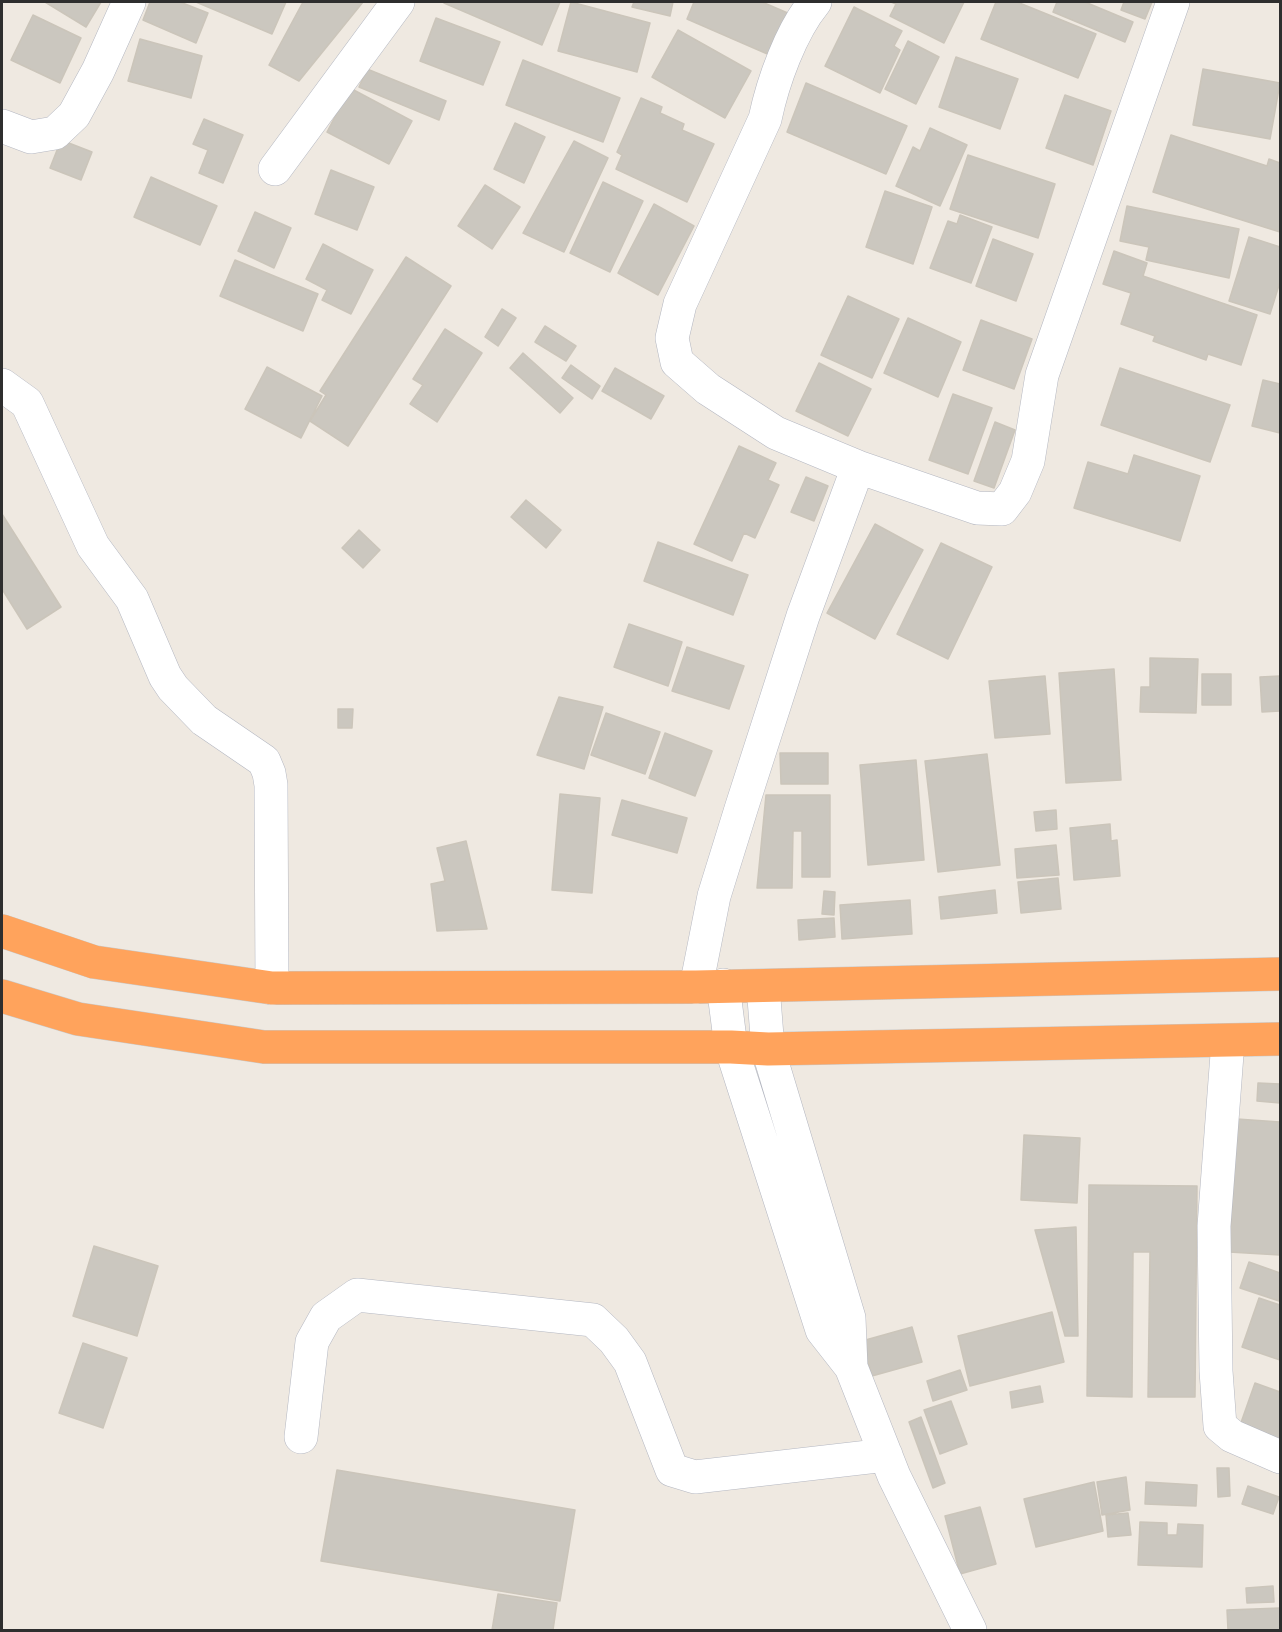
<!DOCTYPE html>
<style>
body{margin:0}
#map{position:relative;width:1282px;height:1632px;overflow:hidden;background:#efe9e1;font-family:"Archivo Narrow",sans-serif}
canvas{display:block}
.frame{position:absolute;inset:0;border:3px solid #2e2e2e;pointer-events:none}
</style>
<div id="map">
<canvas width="1282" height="1632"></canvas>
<div class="frame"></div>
</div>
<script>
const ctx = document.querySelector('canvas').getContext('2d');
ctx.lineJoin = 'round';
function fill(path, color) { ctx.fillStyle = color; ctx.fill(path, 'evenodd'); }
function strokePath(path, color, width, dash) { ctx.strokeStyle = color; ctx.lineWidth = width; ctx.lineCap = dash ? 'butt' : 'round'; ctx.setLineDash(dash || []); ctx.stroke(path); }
const building = new Path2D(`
 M45,2H101L86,27Z
 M150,2H180L208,13L196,43L143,20Z
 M196,2H286L272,34Z
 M303,2H363L299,81L269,65Z
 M444,2H560L542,45L444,3Z
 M571,2L650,23L637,72L558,51Z
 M634,2H673L670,16L632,7Z
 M694,2H762L790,14L772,56L687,19Z
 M891,2H964L944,43L890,16L896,4Z
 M996,2H1017L1096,34L1078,78L981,39Z
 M1057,2H1085L1133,22L1125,42L1053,12Z
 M1124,2H1152L1145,19L1121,10Z
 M854,7L902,31L894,46L900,50L880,93L825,66Z
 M33,15L81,38L60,83L11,60Z
 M436,18L500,42L483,85L420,61Z
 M678,30L751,71L725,118L652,77Z
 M140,39L202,56L191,98L128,81Z
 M908,41L939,57L916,104L885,89Z
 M956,57L1018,79L1000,129L939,107Z
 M523,60L620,98L603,142L506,105Z
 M367,69L446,101L439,120L359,87Z
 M1203,69L1280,83L1270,139L1193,125Z
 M806,83L907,126L886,174L787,132Z
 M350,88L412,121L389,164L327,132Z
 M1065,95L1111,111L1093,165L1046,148Z
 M641,98L662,107L660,113L684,124L682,130L714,144L687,202L616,169L622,155L617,152Z
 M204,119L243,135L223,183L199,173L208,150L193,144Z
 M515,123L545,137L524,183L494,169Z
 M930,128L967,145L940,206L896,186L913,147L920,151Z
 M1171,135L1267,166L1269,159L1280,163V232L1153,192Z
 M61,140L92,152L81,180L50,168Z
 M574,141L608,158L564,252L523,233Z
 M968,155L1055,184L1038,238L950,209Z
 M331,170L374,187L357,230L315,214Z
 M151,177L217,206L200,245L134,217Z
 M603,182L643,201L610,272L570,253Z
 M485,185L520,207L492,249L458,226Z
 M885,191L932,207L913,264L866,247Z
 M654,204L694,226L658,295L618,273Z
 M1127,206L1239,229L1229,278L1146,260L1149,247L1120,241Z
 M255,212L291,228L274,268L238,251Z
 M960,215L992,227L971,283L930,268L948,221L957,224Z
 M1249,237L1280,247V282L1270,314L1229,301Z
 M993,239L1033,254L1016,301L976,286Z
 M323,244L373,270L351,314L322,300L327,290L306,279Z
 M1114,251L1147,263L1143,276L1257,315L1241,365L1208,354L1206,360L1153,341L1155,336L1121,324L1131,293L1103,284Z
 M406,257L451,286L348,446L310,421L326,395L320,391Z
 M235,260L318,294L303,331L220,296Z
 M848,296L899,319L872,378L821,355Z
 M502,309L516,318L498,346L485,337Z
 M908,318L961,342L938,397L884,373Z
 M981,320L1032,339L1014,389L963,370Z
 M545,326L576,346L566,361L535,342Z
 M445,329L482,353L437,422L410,404L423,385L413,379Z
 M523,353L573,398L560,413L510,368Z
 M819,363L871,389L848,436L796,411Z
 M571,365L600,386L592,399L562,378Z
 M267,367L322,396L301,438L245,409Z
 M615,368L664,396L651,419L602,391Z
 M1120,368L1230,405L1210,462L1101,425Z
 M1263,380L1280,384V433L1252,426Z
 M953,394L992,408L968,474L929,460Z
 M995,422L1015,430L994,488L974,481Z
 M739,446L776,463L768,480L779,485L755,538L744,533L732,561L694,544Z
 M1134,455L1200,476L1180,541L1074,508L1088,462L1128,474Z
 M806,477L828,486L814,521L791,512Z
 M526,500L561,530L546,548L511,517Z
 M2,514L61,607L27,629L2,589Z
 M875,524L923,550L875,639L827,613Z
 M359,530L380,550L363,568L342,548Z
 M658,542L748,575L733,615L644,581Z
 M941,543L992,567L948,659L897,634Z
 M629,624L682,642L668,686L614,667Z
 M687,647L744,666L729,709L672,691Z
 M1150,658L1198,659L1196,713L1140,712L1141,687H1150Z
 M1114,669L1121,780L1066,783L1059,673Z
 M1202,674H1231V705H1202Z
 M1045,676L1050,734L995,738L989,681Z
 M1280,676V711L1262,712L1260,677Z
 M559,697L603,707L584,769L537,755Z
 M338,709H353L352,728H338Z
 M606,713L660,732L645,774L591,755Z
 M665,733L712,751L695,796L649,778Z
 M780,753H828V784H781Z
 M987,754L1000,865L938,872L925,761Z
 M916,760L924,860L868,865L860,765Z
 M560,794L600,798L592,893L552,890Z
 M766,795H830V877H802V831H793L792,888H757Z
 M622,800L687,818L677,853L612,835Z
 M1056,810L1057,829L1036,831L1034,812Z
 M1110,824L1111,841L1117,840L1120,876L1074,880L1070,828Z
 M466,841L487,929L437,931L431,884L445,881L437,848Z
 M1056,845L1059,875L1017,878L1015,849Z
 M1058,878L1061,909L1021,913L1018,882Z
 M995,890L997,913L941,919L939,897Z
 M824,891L835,892L834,915L822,914Z
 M910,900L912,934L842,939L840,905Z
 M834,918L835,937L799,940L798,920Z
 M1258,1083L1280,1084V1103L1257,1101Z
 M1237,1119L1280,1122V1255L1229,1252Z
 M1024,1135L1080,1138L1077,1203L1021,1200Z
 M1089,1185L1197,1186L1195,1397H1148L1150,1252H1133L1132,1397L1087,1396Z
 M1076,1227L1078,1336H1065L1035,1230Z
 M94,1246L158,1266L137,1336L73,1316Z
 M1249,1262L1280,1273L1279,1301L1240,1288Z
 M1259,1298L1280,1305V1360L1242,1347Z
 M1052,1312L1064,1362L970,1386L958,1336Z
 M912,1327L922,1362L872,1376L862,1341Z
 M83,1343L127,1358L103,1428L59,1413Z
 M960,1370L967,1390L933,1401L927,1381Z
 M1255,1383L1280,1392V1446L1238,1431Z
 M1040,1386L1043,1402L1012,1408L1010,1392Z
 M951,1401L967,1444L940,1454L924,1410Z
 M921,1417L945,1483L933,1488L909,1422Z
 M1217,1468H1229L1230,1496L1218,1497Z
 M337,1470L575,1510L560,1601L321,1561Z
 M1126,1477L1130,1510L1102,1515L1097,1482Z
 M1094,1482L1103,1531L1036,1547L1024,1499Z
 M1146,1482L1197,1485L1196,1506L1145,1504Z
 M1248,1486L1279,1497L1273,1514L1242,1504Z
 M980,1507L996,1564L960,1574L945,1516Z
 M1128,1513L1131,1535L1108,1537L1106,1515Z
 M1140,1522L1167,1523V1535H1177L1178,1524L1203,1525L1202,1567L1138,1565Z
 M1273,1586L1274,1602L1247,1603L1246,1588Z
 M498,1594L557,1603L553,1630H492Z
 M1280,1608V1630H1228L1227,1610Z`);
fill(building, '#cbc7bf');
strokePath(building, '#cbc5ba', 1.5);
const minor = new Path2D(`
 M815,2C791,31 773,81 765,119L680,304L672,338L677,362L708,389L776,433L858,467L977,508L1002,509L1015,492L1028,461L1042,375L1173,2
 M2,126L31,137L55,133L74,115L98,71L129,2
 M275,169L398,2
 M2,385L27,403L93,546L132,599L165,676L173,688L204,720L264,761L269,773L271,785L272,988
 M723,985L731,1047L822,1330L851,1367L894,1476L970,1630
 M763,986L768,1049L849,1318L851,1367
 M696,987L714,896L741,809L803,616L858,467
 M1228,1041L1214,1226L1216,1371L1220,1426L1232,1436L1280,1457
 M301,1437L312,1342L326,1317L357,1295L593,1320L614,1340L630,1362L672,1470L695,1477L886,1455`);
const highway = new Path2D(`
 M2,931L94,962L272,988L696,987L1280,974
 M2,996L78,1019L264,1047H731L768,1049L1280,1039`);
strokePath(minor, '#b4b7c1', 34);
strokePath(highway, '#c9c9c9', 34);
strokePath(minor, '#fff', 33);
strokePath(highway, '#ffa35c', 33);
</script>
